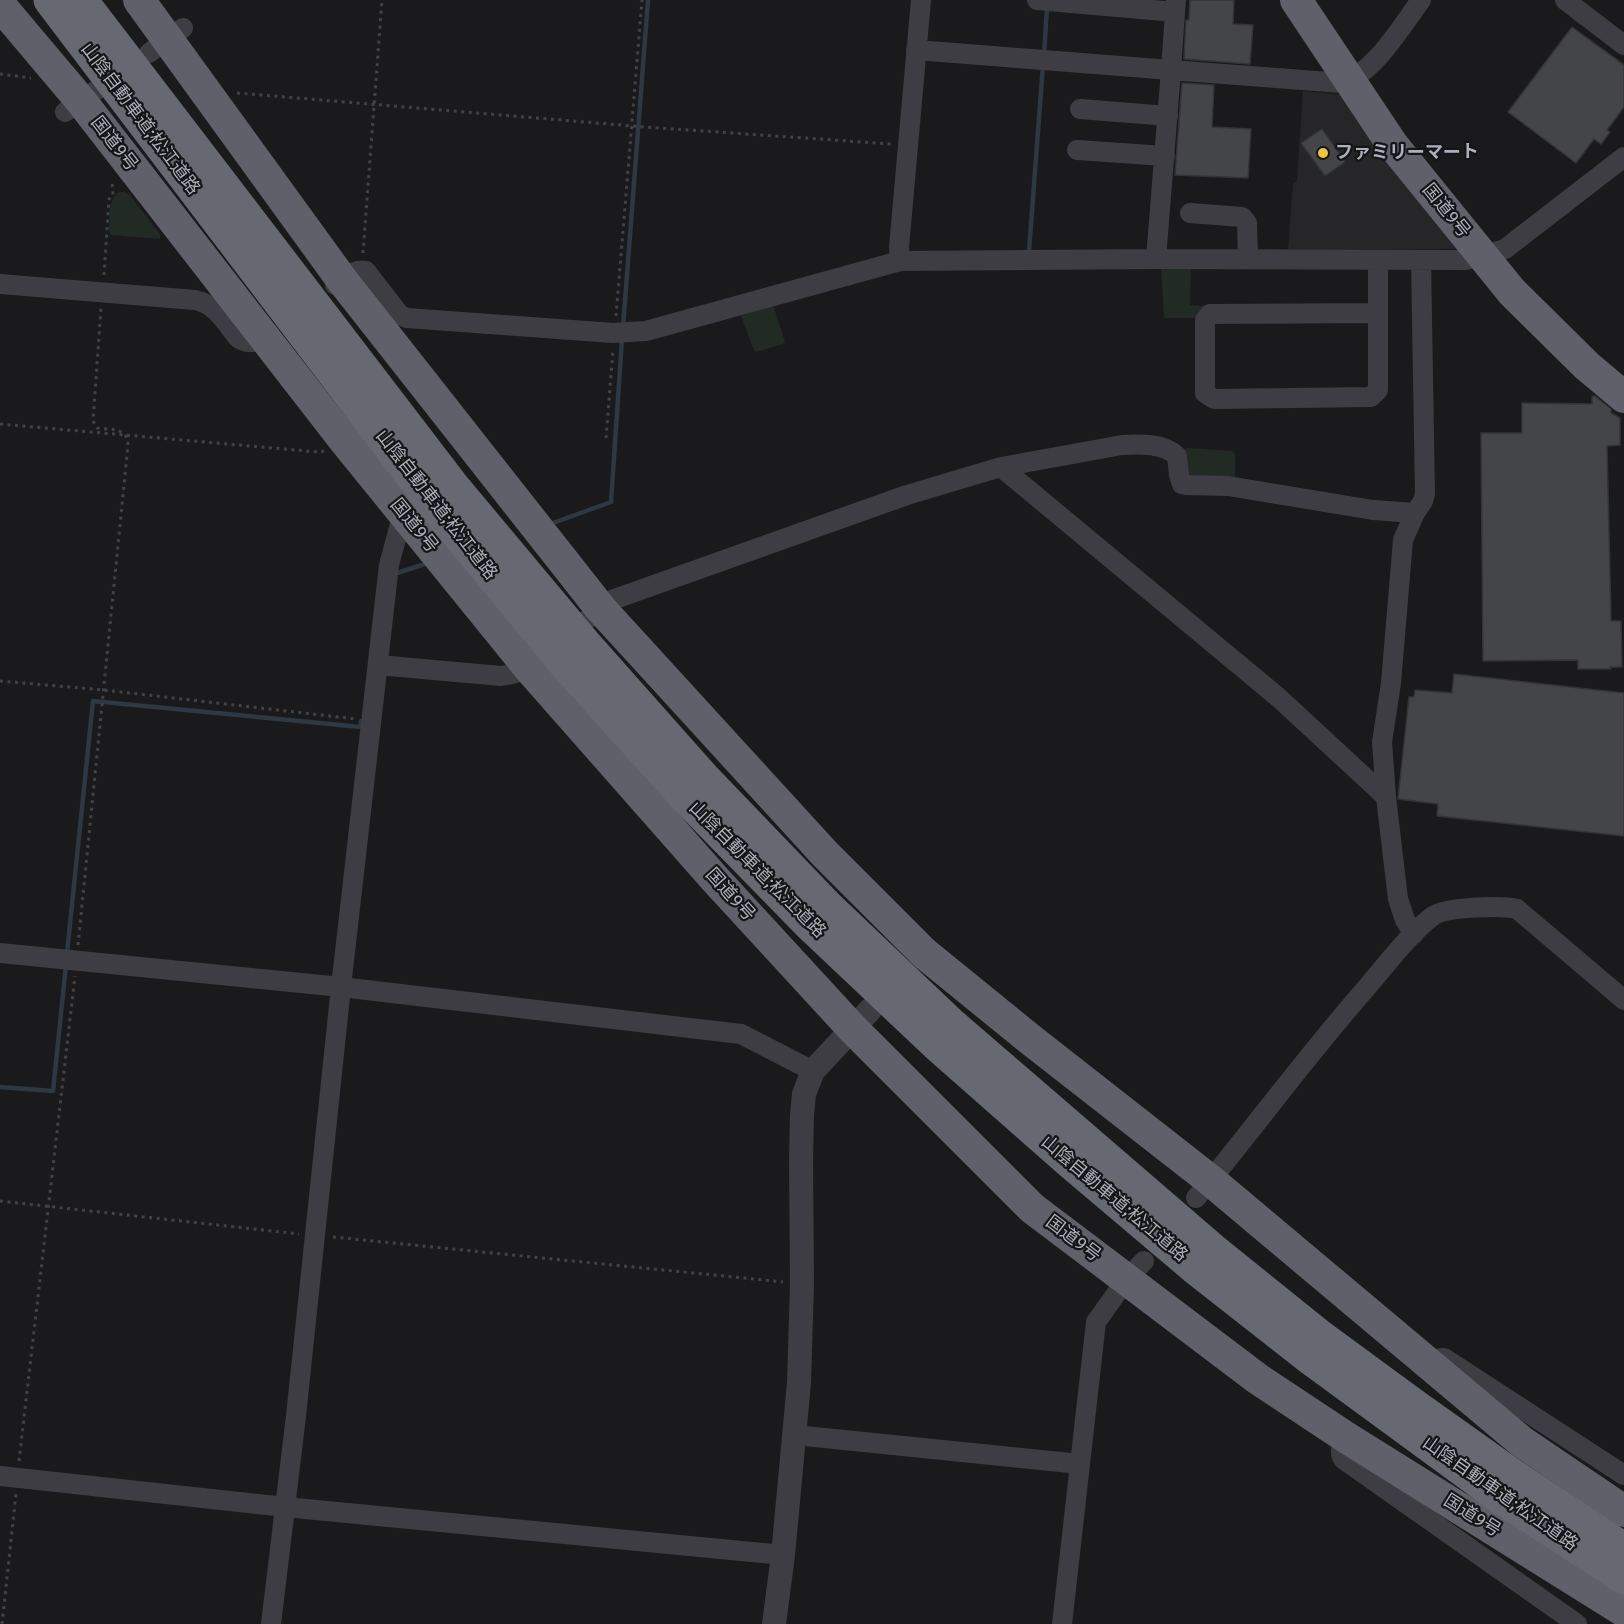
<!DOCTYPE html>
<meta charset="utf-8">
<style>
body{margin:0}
canvas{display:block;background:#1a1a1c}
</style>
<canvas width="1624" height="1624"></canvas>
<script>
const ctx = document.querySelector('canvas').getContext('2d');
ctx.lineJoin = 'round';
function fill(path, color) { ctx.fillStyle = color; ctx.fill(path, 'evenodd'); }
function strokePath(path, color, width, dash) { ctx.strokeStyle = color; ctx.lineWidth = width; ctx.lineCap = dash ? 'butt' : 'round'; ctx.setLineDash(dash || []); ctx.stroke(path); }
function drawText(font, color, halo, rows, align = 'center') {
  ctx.font = font + ' "Fira Sans","Noto Sans JP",sans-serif'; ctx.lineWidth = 4.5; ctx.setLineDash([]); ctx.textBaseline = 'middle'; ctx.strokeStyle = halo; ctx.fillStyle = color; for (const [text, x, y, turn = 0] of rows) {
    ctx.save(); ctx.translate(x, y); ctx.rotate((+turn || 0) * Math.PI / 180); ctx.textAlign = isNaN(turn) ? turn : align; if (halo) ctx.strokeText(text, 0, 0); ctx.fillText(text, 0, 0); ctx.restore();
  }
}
fill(new Path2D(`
 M1303,91L1345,95L1457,249L1288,250L1293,183L1297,181Z`), '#262629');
fill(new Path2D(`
 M119,192H124L129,194L160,234V239L111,235L109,231C110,218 107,201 119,192Z
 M1161,268L1191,269L1190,305L1204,306L1198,312L1196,318H1164Z
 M773,305L785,342L783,344L756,352L754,350L741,316Z
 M1187,448L1232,451L1235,454V481L1184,476L1185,449Z`), '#212a23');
strokePath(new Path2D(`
 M1044,55L1047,7
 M1029,251L1043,65
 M623,327L648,0
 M550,524L611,502L622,339
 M394,574L425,564
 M67,953L93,701L361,727V721
 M0,1087L53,1091L66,965`), '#2f3740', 4.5);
const building = new Path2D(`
 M1190,0H1234L1233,24L1253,25L1250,64L1184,59L1186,20H1189Z
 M1572,27L1624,65V107L1607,130L1610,132L1601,144L1594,139L1576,163L1508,112Z
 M1182,83L1214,85L1212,127L1251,129L1248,178L1175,175Z
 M1322,129L1345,162L1325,176L1301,143Z
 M1592,396H1595L1611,409V413L1620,418V445L1607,446L1611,621H1621L1622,667H1610L1611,669H1578V660L1483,661L1481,433H1522V403L1592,404Z
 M1454,674L1624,693V836L1437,816L1438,804L1398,799L1409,697H1414L1415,690L1452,693Z`);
fill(building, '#444549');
strokePath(building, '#343438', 1.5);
strokePath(new Path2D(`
 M0,74L31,78
 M237,93L645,127L891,144
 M363,253L382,0
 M104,275L109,199L113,195L112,181
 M616,316L642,0
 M0,424L318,452L324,451
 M606,438L613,350
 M0,681L104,690L356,719
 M78,945L128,445C127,427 112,430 97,428L93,421L101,308
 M0,1201L299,1234
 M333,1237L783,1282
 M19,1461L75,976
 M2,1624L16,1494`), '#414248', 3, [3, 4.5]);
strokePath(new Path2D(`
 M1037,0L1175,12L1176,0
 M1565,0L1624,45
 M1175,12L1171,70L1342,83C1375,72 1401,27 1421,0
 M916,50L1171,70L1156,259
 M149,53L183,28
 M1080,109L1168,116
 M65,112L98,89
 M1077,150L1165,156
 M1190,213L1242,217L1247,223L1248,259
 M1378,260V390L1371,397L1214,399L1205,393V320L1210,314L1378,313
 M900,261L899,247L921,0
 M0,284L195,300C216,304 226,323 238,338C250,346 259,341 269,333
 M335,285C344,279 354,268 366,271L400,315L407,318L613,333L646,331L900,261L1156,259L1466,260L1505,249L1624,157
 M1001,467L1279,698L1386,797
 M584,622L612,600L907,495L1001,467L1122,445C1139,444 1164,443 1177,456L1179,475L1182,484L1186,485L1228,486L1373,510L1415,513
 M378,665L501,676C515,675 525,671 536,663
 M1414,934L1405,920L1398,899L1386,797L1382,742L1391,683L1403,540L1415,513L1423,501L1425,494L1421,260
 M0,953L341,987L741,1034L813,1071
 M1196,1198C1254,1128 1308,1054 1368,986C1387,964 1410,933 1433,916C1445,907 1502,905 1517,909L1624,1000
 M1435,1359L1444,1358L1624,1475
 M795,1435L1080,1464
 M1347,1438C1343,1445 1338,1451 1343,1459L1577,1624
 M0,1476L285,1507L783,1555
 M271,1624L296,1416L341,987L389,565L403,513
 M1062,1624L1096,1322L1126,1280L1144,1261`), '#3d3d43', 20);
strokePath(new Path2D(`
 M774,1624L783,1555L799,1383L802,1283L801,1160L802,1115L804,1094L813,1071L870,1010`), '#3d3d43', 24);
strokePath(new Path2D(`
 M139,0L342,280L601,609L825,854L924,953L1031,1040L1210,1180L1522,1442L1624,1511
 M1296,0L1392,144L1512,292L1587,366L1624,397
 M0,5L81,101L344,440L529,668L714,878L852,1028L1032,1208L1258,1379L1347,1438L1624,1611`), '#5f6069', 32);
strokePath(new Path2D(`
 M50,0L436,508L565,664L685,797L809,924L936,1044L1070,1162L1195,1268L1311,1359L1498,1496L1624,1578
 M81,0L453,486L586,645L704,778L827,906L950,1023L1212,1249L1320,1336L1414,1405L1508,1472L1624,1549`), '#676972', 33);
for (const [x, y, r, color] of [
 [1323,153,6,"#f3c53b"]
]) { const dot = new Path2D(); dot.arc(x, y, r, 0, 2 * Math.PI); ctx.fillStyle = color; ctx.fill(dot); strokePath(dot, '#151517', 2); }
drawText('18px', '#acb0bb', '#151517', [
 ["山陰自動車道;松江道路",140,119,53],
 ["国道9号",114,144,52],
 ["国道9号",1446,211,51],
 ["山陰自動車道;松江道路",436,505,52],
 ["国道9号",414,526,51],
 ["山陰自動車道;松江道路",757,870,45],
 ["国道9号",730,895,48],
 ["山陰自動車道;松江道路",1114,1199,40],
 ["国道9号",1073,1239,37],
 ["山陰自動車道;松江道路",1500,1494,35],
 ["国道9号",1472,1516,32]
]);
drawText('bold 18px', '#acb0bb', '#151517', [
 ["ファミリーマート",1335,153]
], 'left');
</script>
